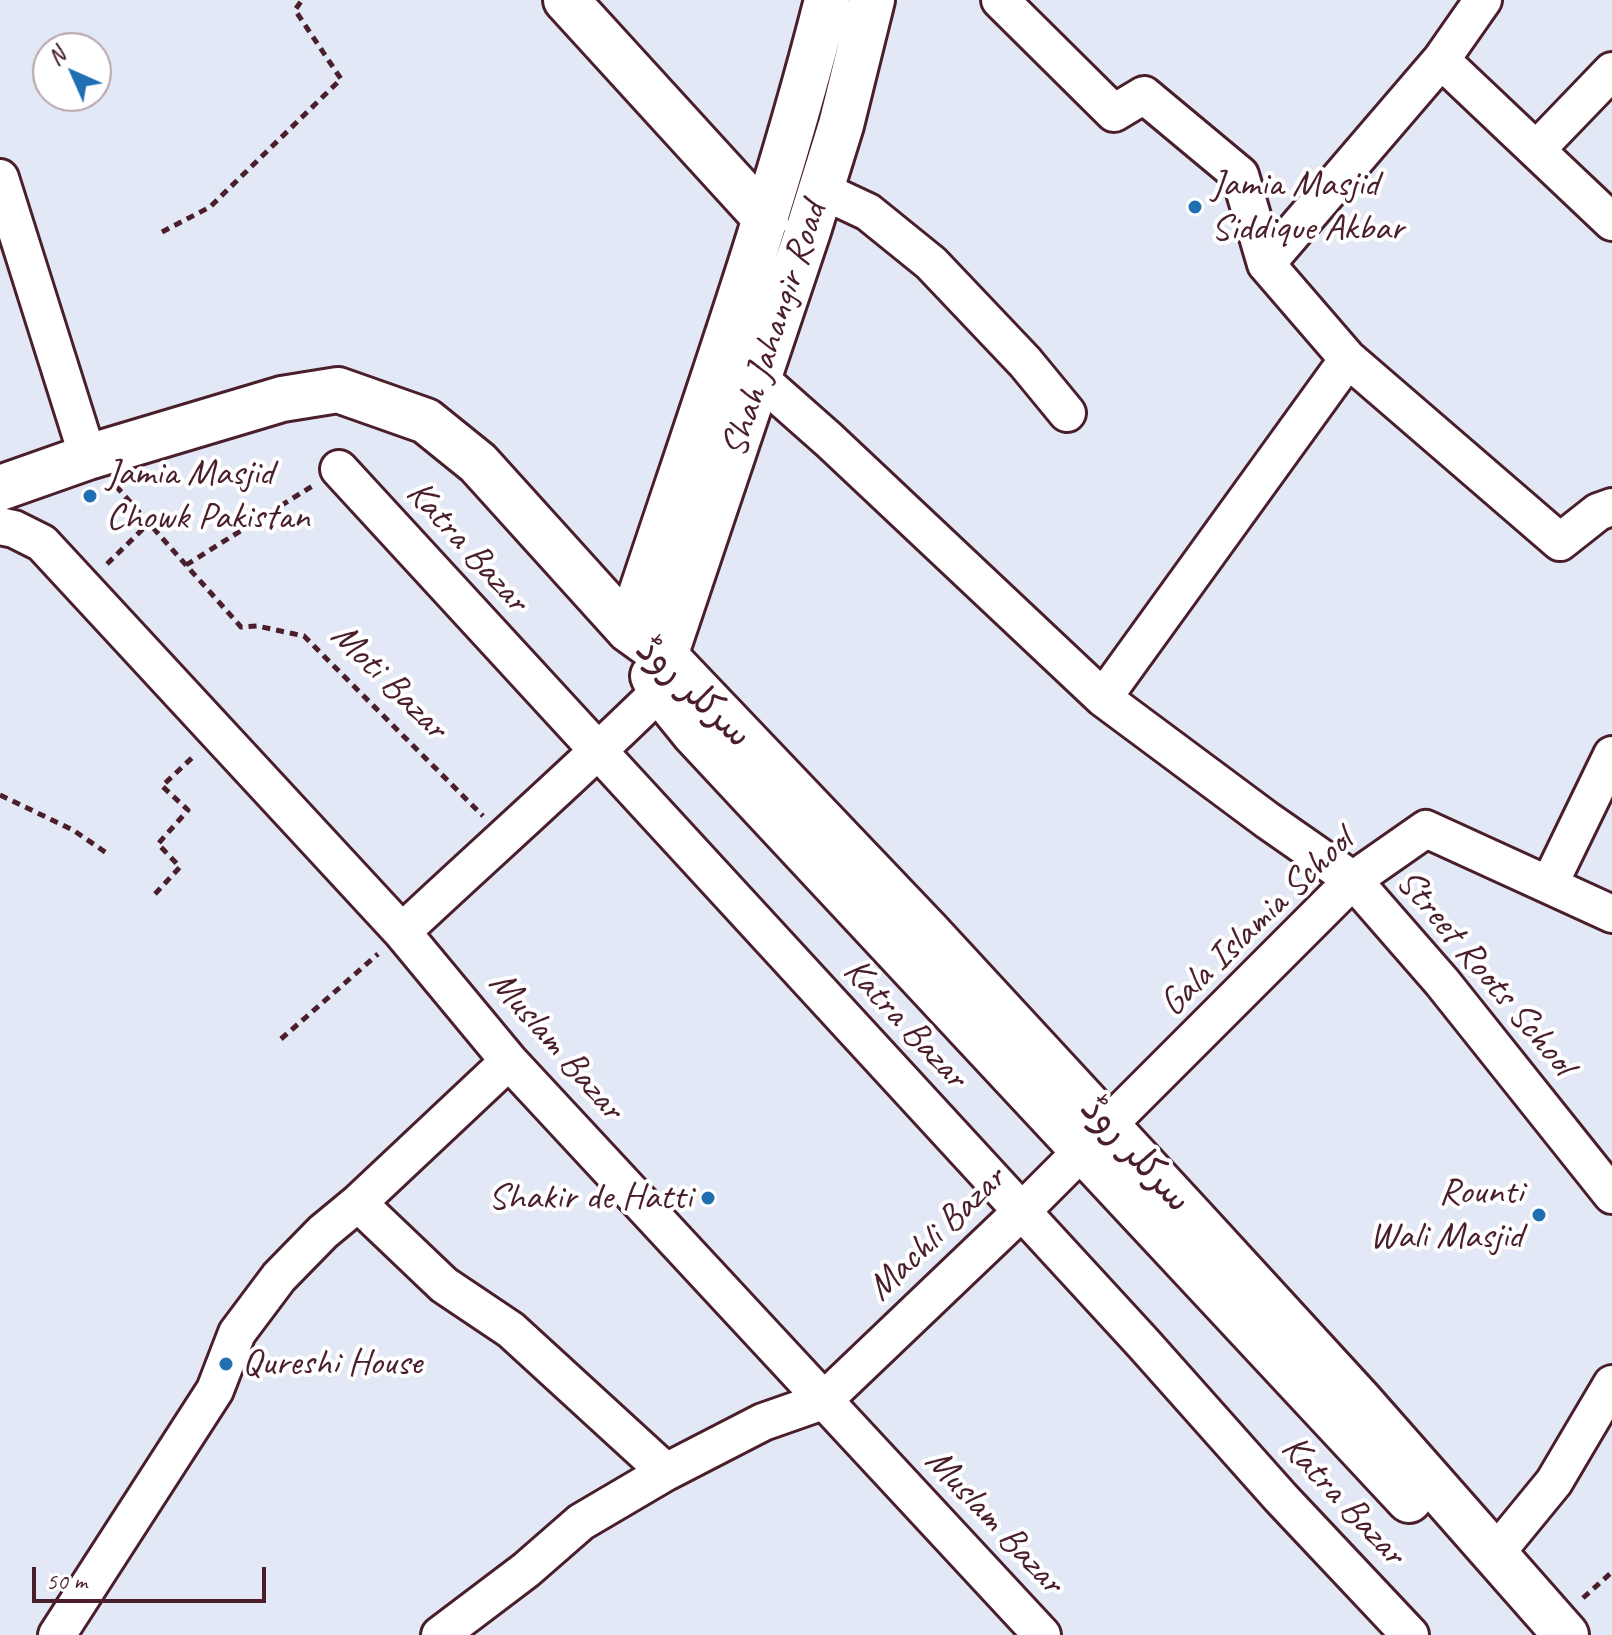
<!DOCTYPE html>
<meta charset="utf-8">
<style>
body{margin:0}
#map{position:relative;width:1612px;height:1635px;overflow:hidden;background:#e3e8f6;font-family:Caveat,sans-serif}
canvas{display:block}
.north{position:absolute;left:32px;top:32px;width:80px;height:80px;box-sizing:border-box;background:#fff;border:2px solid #b7a5aa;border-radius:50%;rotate:315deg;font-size:22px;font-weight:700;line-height:32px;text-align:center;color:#4a1f2b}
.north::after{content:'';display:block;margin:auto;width:28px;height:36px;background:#1f6fb2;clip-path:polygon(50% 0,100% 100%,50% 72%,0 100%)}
.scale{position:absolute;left:32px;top:1567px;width:234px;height:36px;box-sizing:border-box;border:4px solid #4a1f2b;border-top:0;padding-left:10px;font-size:24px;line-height:28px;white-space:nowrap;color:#4a1f2b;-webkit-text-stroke:6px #fff;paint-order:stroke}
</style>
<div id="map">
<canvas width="1612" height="1635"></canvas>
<div class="north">N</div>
<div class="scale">50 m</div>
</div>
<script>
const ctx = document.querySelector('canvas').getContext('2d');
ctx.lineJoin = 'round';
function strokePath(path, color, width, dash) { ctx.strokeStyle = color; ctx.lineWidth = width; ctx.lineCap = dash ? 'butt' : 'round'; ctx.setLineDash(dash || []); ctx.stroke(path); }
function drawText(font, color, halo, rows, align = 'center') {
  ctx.font = font + ' Caveat,"Playpen Sans Arabic",sans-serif'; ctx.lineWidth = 8; ctx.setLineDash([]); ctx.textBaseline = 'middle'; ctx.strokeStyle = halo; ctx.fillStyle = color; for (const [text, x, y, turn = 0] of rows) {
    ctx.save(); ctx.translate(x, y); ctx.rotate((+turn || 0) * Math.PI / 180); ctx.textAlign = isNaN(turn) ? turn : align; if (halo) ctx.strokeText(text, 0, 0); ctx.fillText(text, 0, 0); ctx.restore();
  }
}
const minor = new Path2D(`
 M1000,0L1114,113L1144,95L1240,175L1266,264L1348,359
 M1441,60L1483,0
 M1536,150L1612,71
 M0,178L88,457
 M821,190L868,212L931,263L1025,362L1067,413
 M1266,264L1441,60L1612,222
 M760,379L829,440L1103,698L1267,820L1353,880L1442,982L1612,1195
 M339,469L1143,1343L1281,1498L1410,1635
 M0,526L14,529L42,543L402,932L509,1061L1042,1635
 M1103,698L1348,359L1560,542L1598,512L1612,507
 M1549,885L1612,755
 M402,932C488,851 576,774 660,691
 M358,1203L509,1061
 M1495,1554L1554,1482L1612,1384
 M57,1635L215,1390L237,1333L279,1277L323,1232L358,1203L444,1285L511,1330L666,1472
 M440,1635L526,1570L581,1522L666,1472L763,1422L823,1401L1022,1211L1353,880L1426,829L1612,914`);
const tertiary = new Path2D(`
 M566,0L766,219
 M0,488L88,457L282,399L338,390L426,421L478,463L629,630L665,656L928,932L1193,1219L1359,1400L1566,1635
 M629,630C698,421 773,214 827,0
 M665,656L808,231L841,125L872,0
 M653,676L660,691L694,733L1409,1500`);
strokePath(minor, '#4a1f2b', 42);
strokePath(tertiary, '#4a1f2b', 50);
strokePath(new Path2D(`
 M162,232L210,207L341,79L295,10L302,0
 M116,486L241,627L257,626L304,636L483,816
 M107,564L150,522
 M186,565L314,485
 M0,795L73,830L108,854
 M155,894L180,867L158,844L188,810L162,786L194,756
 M281,1039L378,954
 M1583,1598L1612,1572`), '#4a1f2b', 5, [8, 6]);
strokePath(minor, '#fff', 36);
strokePath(tertiary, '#fff', 44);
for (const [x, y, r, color] of [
 [1195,207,8,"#1f6fb2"],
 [90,496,8,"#1f6fb2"],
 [708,1198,8,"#1f6fb2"],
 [1539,1215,8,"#1f6fb2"],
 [226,1364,8,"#1f6fb2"]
]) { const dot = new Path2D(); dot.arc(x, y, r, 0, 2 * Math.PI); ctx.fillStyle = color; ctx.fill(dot); strokePath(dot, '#fff', 3); }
drawText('38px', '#4a1f2b', '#fff', [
 ["Jamia Masjid",1211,185],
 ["Siddique Akbar",1211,229],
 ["Jamia Masjid",106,474],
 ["Chowk Pakistan",106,518],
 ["Rounti",1523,1193,"right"],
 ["Wali Masjid",1523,1237,"right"],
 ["Shakir de Hatti",692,1198,"right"],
 ["Qureshi House",242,1364]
], 'left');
drawText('38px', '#4a1f2b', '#fff', [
 ["Shah Jahangir Road",775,330,-72],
 ["Katra Bazar",467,547,48],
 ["Moti Bazar",389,682,45],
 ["سرکلر روڈ",693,693,43],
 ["Gala Islamia School",1257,923,-44],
 ["Street Roots School",1485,973,50],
 ["Katra Bazar",905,1024,47],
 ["Muslam Bazar",556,1046,49],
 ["سرکلر روڈ",1135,1155,47],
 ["Machli Bazar",937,1234,-44],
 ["Katra Bazar",1343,1501,47],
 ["Muslam Bazar",994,1522,47]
]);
</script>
